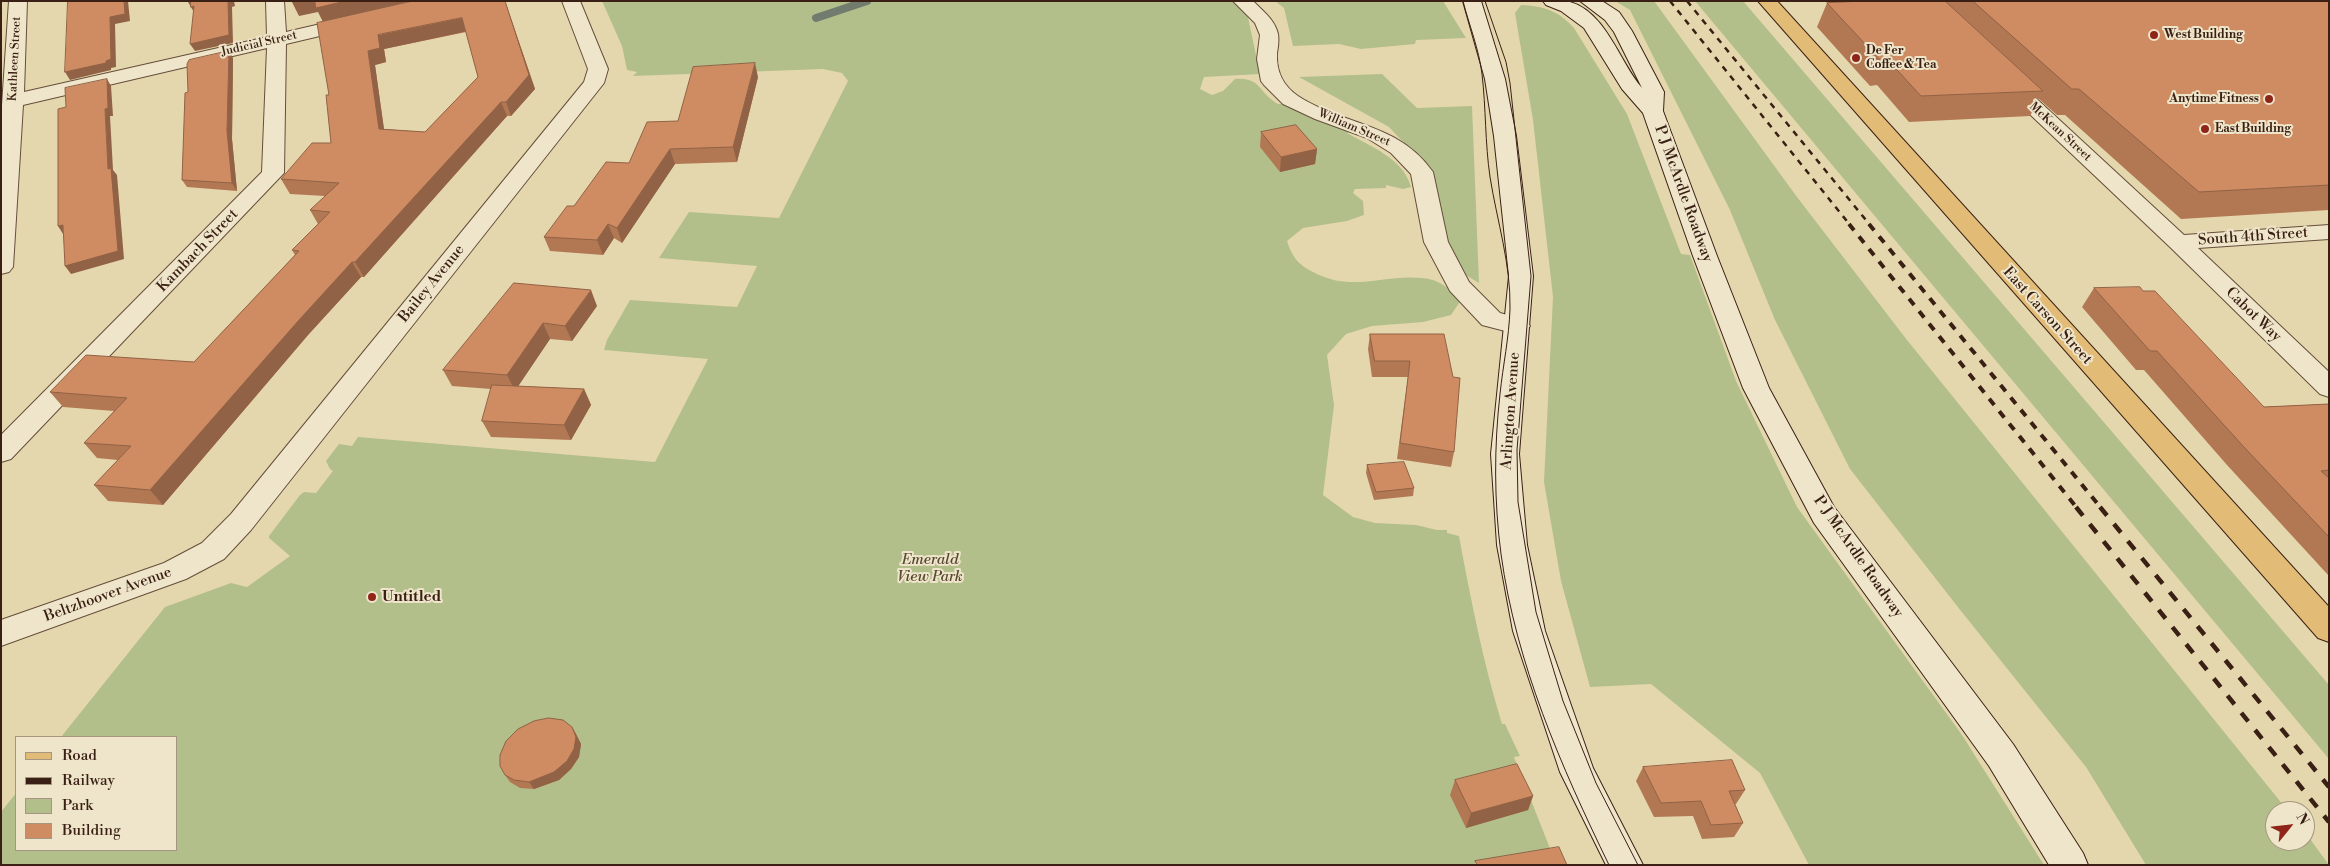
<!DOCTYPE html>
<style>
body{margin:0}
#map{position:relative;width:2330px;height:866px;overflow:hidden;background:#e5d7ad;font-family:"Libre Bodoni",serif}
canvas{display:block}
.frame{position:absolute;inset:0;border:2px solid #3a2014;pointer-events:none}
.legend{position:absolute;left:15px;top:736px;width:162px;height:115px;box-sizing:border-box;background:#eee5ca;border:1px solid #a69681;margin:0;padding:6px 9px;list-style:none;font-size:15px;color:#3a2014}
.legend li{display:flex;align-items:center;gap:10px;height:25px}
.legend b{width:25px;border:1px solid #a69681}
.north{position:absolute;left:2265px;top:801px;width:50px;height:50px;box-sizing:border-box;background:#eee5ca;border:1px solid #a69681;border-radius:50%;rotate:61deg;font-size:14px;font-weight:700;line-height:20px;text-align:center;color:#3a2014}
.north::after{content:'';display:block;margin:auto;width:18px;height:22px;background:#8f2418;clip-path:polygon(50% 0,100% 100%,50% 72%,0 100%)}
</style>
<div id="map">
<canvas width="2330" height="866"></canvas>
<div class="frame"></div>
<ul class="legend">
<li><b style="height:6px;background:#e2bc76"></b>Road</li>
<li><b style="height:6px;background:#3a2014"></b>Railway</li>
<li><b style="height:14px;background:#b2bf8b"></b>Park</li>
<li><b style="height:14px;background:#cf8c62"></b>Building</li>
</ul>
<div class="north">N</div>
</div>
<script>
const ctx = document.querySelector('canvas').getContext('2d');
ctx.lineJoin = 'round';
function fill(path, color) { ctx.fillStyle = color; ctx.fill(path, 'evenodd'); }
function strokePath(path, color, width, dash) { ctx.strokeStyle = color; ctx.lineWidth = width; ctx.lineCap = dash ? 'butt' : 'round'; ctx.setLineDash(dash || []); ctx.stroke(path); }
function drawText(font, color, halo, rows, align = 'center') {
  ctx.font = font + ' "Libre Bodoni",serif'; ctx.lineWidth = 4; ctx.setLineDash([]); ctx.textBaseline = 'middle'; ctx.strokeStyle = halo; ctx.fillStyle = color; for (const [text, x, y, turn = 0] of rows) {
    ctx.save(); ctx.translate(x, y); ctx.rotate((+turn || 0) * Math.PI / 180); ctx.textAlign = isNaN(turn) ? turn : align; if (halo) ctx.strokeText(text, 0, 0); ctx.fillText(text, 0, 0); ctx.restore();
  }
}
fill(new Path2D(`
 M602,1H1238L1246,8L1260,74L1204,77L1200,89L1212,95L1223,91L1235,79C1262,77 1258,93 1278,104L1300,103L1352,132L1347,133C1370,146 1404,159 1411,187L1403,189L1386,185V188L1355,189L1353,193L1363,201L1364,215L1347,221L1303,228L1287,241C1292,256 1297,264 1313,272C1352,293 1382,274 1422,278C1439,279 1450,289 1461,300L1451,315L1423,322L1372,326L1346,334L1327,355L1334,405L1323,495L1353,517L1375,523L1416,525L1437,530H1447V533L1459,536C1471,600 1483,662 1502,724H1505L1520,756L1514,757L1551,851L1476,862L1474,865H1V812L16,793V850H176V737H61L165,607L231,583L247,587L290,556L269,538V536L300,495L304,492L316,493L333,471L330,469L326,461L339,444L352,446L358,437L655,462L708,359L604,350L607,340L630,300L737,307L757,266L659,258L689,212L779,218L848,81L842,73L823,69L633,76L637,72L627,70L622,46Z
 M1275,1H1443L1466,38L1416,40L1415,44L1361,49L1339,44L1293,46L1284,8Z
 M1615,1H1654L1797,197L1907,340L2288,811H2275V841H2305V832L2329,865H2146L2086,767L1961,611L1850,469L1775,320L1730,210L1630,10Z
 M1695,1H1743L2329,685V759Z
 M1521,5C1544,6 1559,11 1574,28L1627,114L1681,254L1690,255L1736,381L1797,507L1962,735L2044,865H1809L1760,773L1651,684L1590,687L1561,581L1544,482L1553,297L1533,120L1515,13Z
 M1382,74L1417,108L1472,106L1479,283L1459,271L1425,173L1416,156L1389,127L1299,77Z`), '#b2bf8b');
strokePath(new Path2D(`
 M816,18L867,1`), '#717c6e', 8);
const minor = new Path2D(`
 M9,1H27L24,92L267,37L266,1H284L286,32L355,16L362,18L364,22L362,26L286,44L284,173L11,459L1,462V435L262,172L267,48L23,105L13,267L9,272L1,274V120Z
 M1233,1H1253C1263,11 1275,20 1278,34C1279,40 1278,48 1277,53C1276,71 1283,86 1298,96C1344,126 1398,122 1433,172L1448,242L1469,282L1500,313L1526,320L1530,326L1526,332L1517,334L1482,325L1450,291L1424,242L1411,174L1391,153L1367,138L1315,119L1283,104L1264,85L1261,81L1257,59L1260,35L1255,23Z
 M2007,76L2014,78L2184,235L2329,225V239L2198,248L2329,372V397L2320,394L2170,247L2000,86L1997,82L2000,78Z`);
const tertiary = new Path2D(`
 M562,1H580L608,69L604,83L251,530L224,559L186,579L1,646V620L164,563L202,543L231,514L584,82L588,69Z`);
const secondary = new Path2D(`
 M1463,1H1481L1505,79L1516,136L1533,276L1519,454L1527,545L1545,631L1593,768L1643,865H1606L1560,772L1513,631L1497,545L1491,454L1509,276L1494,136L1485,79Z
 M1543,1C1552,1 1562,0 1570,2C1606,12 1620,63 1642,88L1614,32L1605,20L1580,1H1602L1619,12L1632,31L1664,92L1663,111L1717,256L1769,388L1834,507L2013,744L2083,853L2088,865H2049L1989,766L1814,523L1743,388L1693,256L1643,113L1622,89L1584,28L1561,11L1546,5Z`);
const primary = new Path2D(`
 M1758,1H1777L2329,607V642L2318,638Z`);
strokePath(minor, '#654e3a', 2);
strokePath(tertiary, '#654e3a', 2);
strokePath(secondary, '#3a2014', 2);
strokePath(primary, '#3a2014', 2);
fill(minor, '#eee5ca');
fill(tertiary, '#eee5ca');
fill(secondary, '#eee5ca');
fill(primary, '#e2bc76');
strokePath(new Path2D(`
 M1463,1C1469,25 1479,49 1482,74C1486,108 1485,143 1490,177C1497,221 1511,264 1510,309C1509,338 1503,365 1500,394C1494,447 1494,501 1501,554C1516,664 1561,766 1609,865
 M1485,1L1506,62L1510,83L1531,276L1517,450L1518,502L1536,612L1563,701L1596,783L1638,865`), '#3a2014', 1);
strokePath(new Path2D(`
 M1670,1L1850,225
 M1687,1L1870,225`), '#3a2014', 2.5, [6, 6]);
strokePath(new Path2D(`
 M1849,224L2077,508
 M1869,224L2101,508`), '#3a2014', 4, [8, 8]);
strokePath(new Path2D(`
 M2076,507L2329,822
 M2100,507L2329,787`), '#3a2014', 4.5, [11, 11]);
fill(new Path2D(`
 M413,1H505L535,89L511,116H507L364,277H361L308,335L163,505L108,501L94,485L118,460L97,458L84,443L114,411L63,407L50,392L194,362L295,255L292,250L318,224L310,210L325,196L290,194L281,179L331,143L329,95ZM466,32L478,77L425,132L384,129L375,65L386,62L384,49Z
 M1865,1H2329V210L2181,219L2065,115H2057L2039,99L2030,116L1909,122L1877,85L1870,86L1817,27L1827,3Z
 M233,58L232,139L237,191L187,187L182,180L188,92Z
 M758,77L737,162L675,164L622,243L614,238L603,255L550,251L544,237L574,206L629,163L678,121Z
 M1261,132L1317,149L1315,164L1280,172L1260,147Z
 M514,283L597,306L572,341L550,339L518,386L584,389L591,405L571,440L491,437L482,421L491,389L452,386L443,370Z
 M2094,288L2143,291L2264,407L2329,404V576L2227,465L2144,370H2136L2082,307Z
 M1370,334H1444L1454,452L1451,467L1397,459L1408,377H1372L1368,349Z
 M1367,465L1414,488L1413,496L1374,500L1366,473Z
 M572,727L576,734L581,744L579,757L571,769L559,780L534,789L520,788L510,782L505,775Z
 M1643,767L1745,790L1736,804H1735L1743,823L1734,837L1702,839L1693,816L1654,817L1636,781Z
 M1455,780L1533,796L1528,810L1466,828L1450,795Z`), '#b27854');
fill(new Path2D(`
 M124,1H128L130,21L115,24L116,67L111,68V70L70,80L65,72L110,17Z
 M191,1L195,8V14L188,2Z
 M228,1H234L235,6L232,7L233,43L195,51L190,44Z
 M295,1H412L323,22L318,12L299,16L292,2Z
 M505,1L535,89L511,116L506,102Z
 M462,18L468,31L384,49L386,62L375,65L386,144L379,129L368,51L378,35Z
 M229,51L233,58L232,139L237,191L232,183L227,131Z
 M755,63L758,77L737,162L733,147Z
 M107,79L111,86L113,116H110L113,170L117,175L124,259L71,274L65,266L108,169L105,109Z
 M501,102L507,116L364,277L355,262Z
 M670,149L675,164L622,243L617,228Z
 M1317,149L1315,164L1280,172L1281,157Z
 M608,224L614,238L603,255L597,240Z
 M63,225V234L58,226Z
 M352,262L361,277L308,335L163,505L150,490L299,320Z
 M591,290L597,306L572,341L565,326Z
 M543,323L550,339L515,391L507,375Z
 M584,389L591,405L571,440L564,425Z
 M572,727L576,734L581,744L579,757L571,769L559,780L534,789L529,782Z
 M1533,796L1528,810L1466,828L1471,813Z`), '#916245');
const building = new Path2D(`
 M68,1H124L125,14L110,17L111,59L106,61V63L65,72Z
 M191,1H228L229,35L190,44L194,6L191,7Z
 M315,1H346L316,8Z
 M413,1H505L529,75L506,102H501L355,262H352L299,320L150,490L94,485L131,446L84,443L127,398L50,392L86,355L194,362L299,251L292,250L330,212L310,210L339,183L281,179L312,143H331L326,95H329L317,23ZM462,18L478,77L425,132L379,129L368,51L380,48L378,35Z
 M1864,1H1945L2043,91L1921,96L1888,60L1881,61L1827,3Z
 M1973,1H2329V185L2199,192L2079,89H2072Z
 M229,51L227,131L232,183L182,180L185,93L188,92L187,64L189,60Z
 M755,63L733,147L670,149L617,228L608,224L597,240L544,237L567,206H574L606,162L629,163L647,122L678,121L693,67Z
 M107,79L108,108L105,109L108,169L111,168L118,251L65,266L63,225L58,226V109L66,107L65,88Z
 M1296,125L1317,149L1281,157L1261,132Z
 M514,283L591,290L565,326L543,323L507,375L443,370Z
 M2140,287L2143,291H2155L2264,407L2329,404V470L2321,471L2329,478V537L2243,446L2157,351H2150L2094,288Z
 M1370,334H1444L1453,377L1460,378L1454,452L1400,443L1410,361H1375Z
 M492,385L584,389L564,425L482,421Z
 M1404,462L1414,488L1376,492L1367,465Z
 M549,718L563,720L572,727L576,737L574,749L567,761L554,772L529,782L514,780L505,775L500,766V755L506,741L518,729L534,721Z
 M1732,760L1745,790L1729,791L1743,823L1711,825L1701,801L1661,803L1643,767Z
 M1517,764L1533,796L1471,813L1455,780Z
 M1559,847L1567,865H1477L1475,861Z`);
fill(building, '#cf8c62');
strokePath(building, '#916245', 1);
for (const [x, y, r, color] of [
 [2154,35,5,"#8f2418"],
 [1856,58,5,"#8f2418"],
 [2269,99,5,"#8f2418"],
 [2205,129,5,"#8f2418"],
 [372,597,5,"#8f2418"]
]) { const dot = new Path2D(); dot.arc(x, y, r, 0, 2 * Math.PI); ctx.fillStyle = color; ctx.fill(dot); strokePath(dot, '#eee5ca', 2); }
drawText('bold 12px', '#3a2014', '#eee5ca', [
 ["West Building",2164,35],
 ["De Fer",1866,51],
 ["Coffee & Tea",1866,65],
 ["Anytime Fitness",2259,99,"right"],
 ["East Building",2215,129]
], 'left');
drawText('12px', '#3a2014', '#eee5ca', [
 ["Judicial Street",259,44,-13],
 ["Kathleen Street",15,59,-87],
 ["William Street",1354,128,23],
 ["McKean Street",2060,132,43]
]);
drawText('15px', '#3a2014', '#eee5ca', [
 ["P J McArdle Roadway",1683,194,70],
 ["South 4th Street",2253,237,-4],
 ["Kambach Street",198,251,-46],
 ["Bailey Avenue",432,284,-51],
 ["Cabot Way",2253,315,44],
 ["East Carson Street",2047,316,48],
 ["Arlington Avenue",1511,411,-86],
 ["P J McArdle Roadway",1858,557,55],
 ["Beltzhoover Avenue",108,595,-20]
]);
drawText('italic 15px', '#584832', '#eee5ca', [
 ["Emerald",930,560],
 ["View Park",930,577]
]);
drawText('bold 15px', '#3a2014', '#eee5ca', [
 ["Untitled",382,597]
], 'left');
</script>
